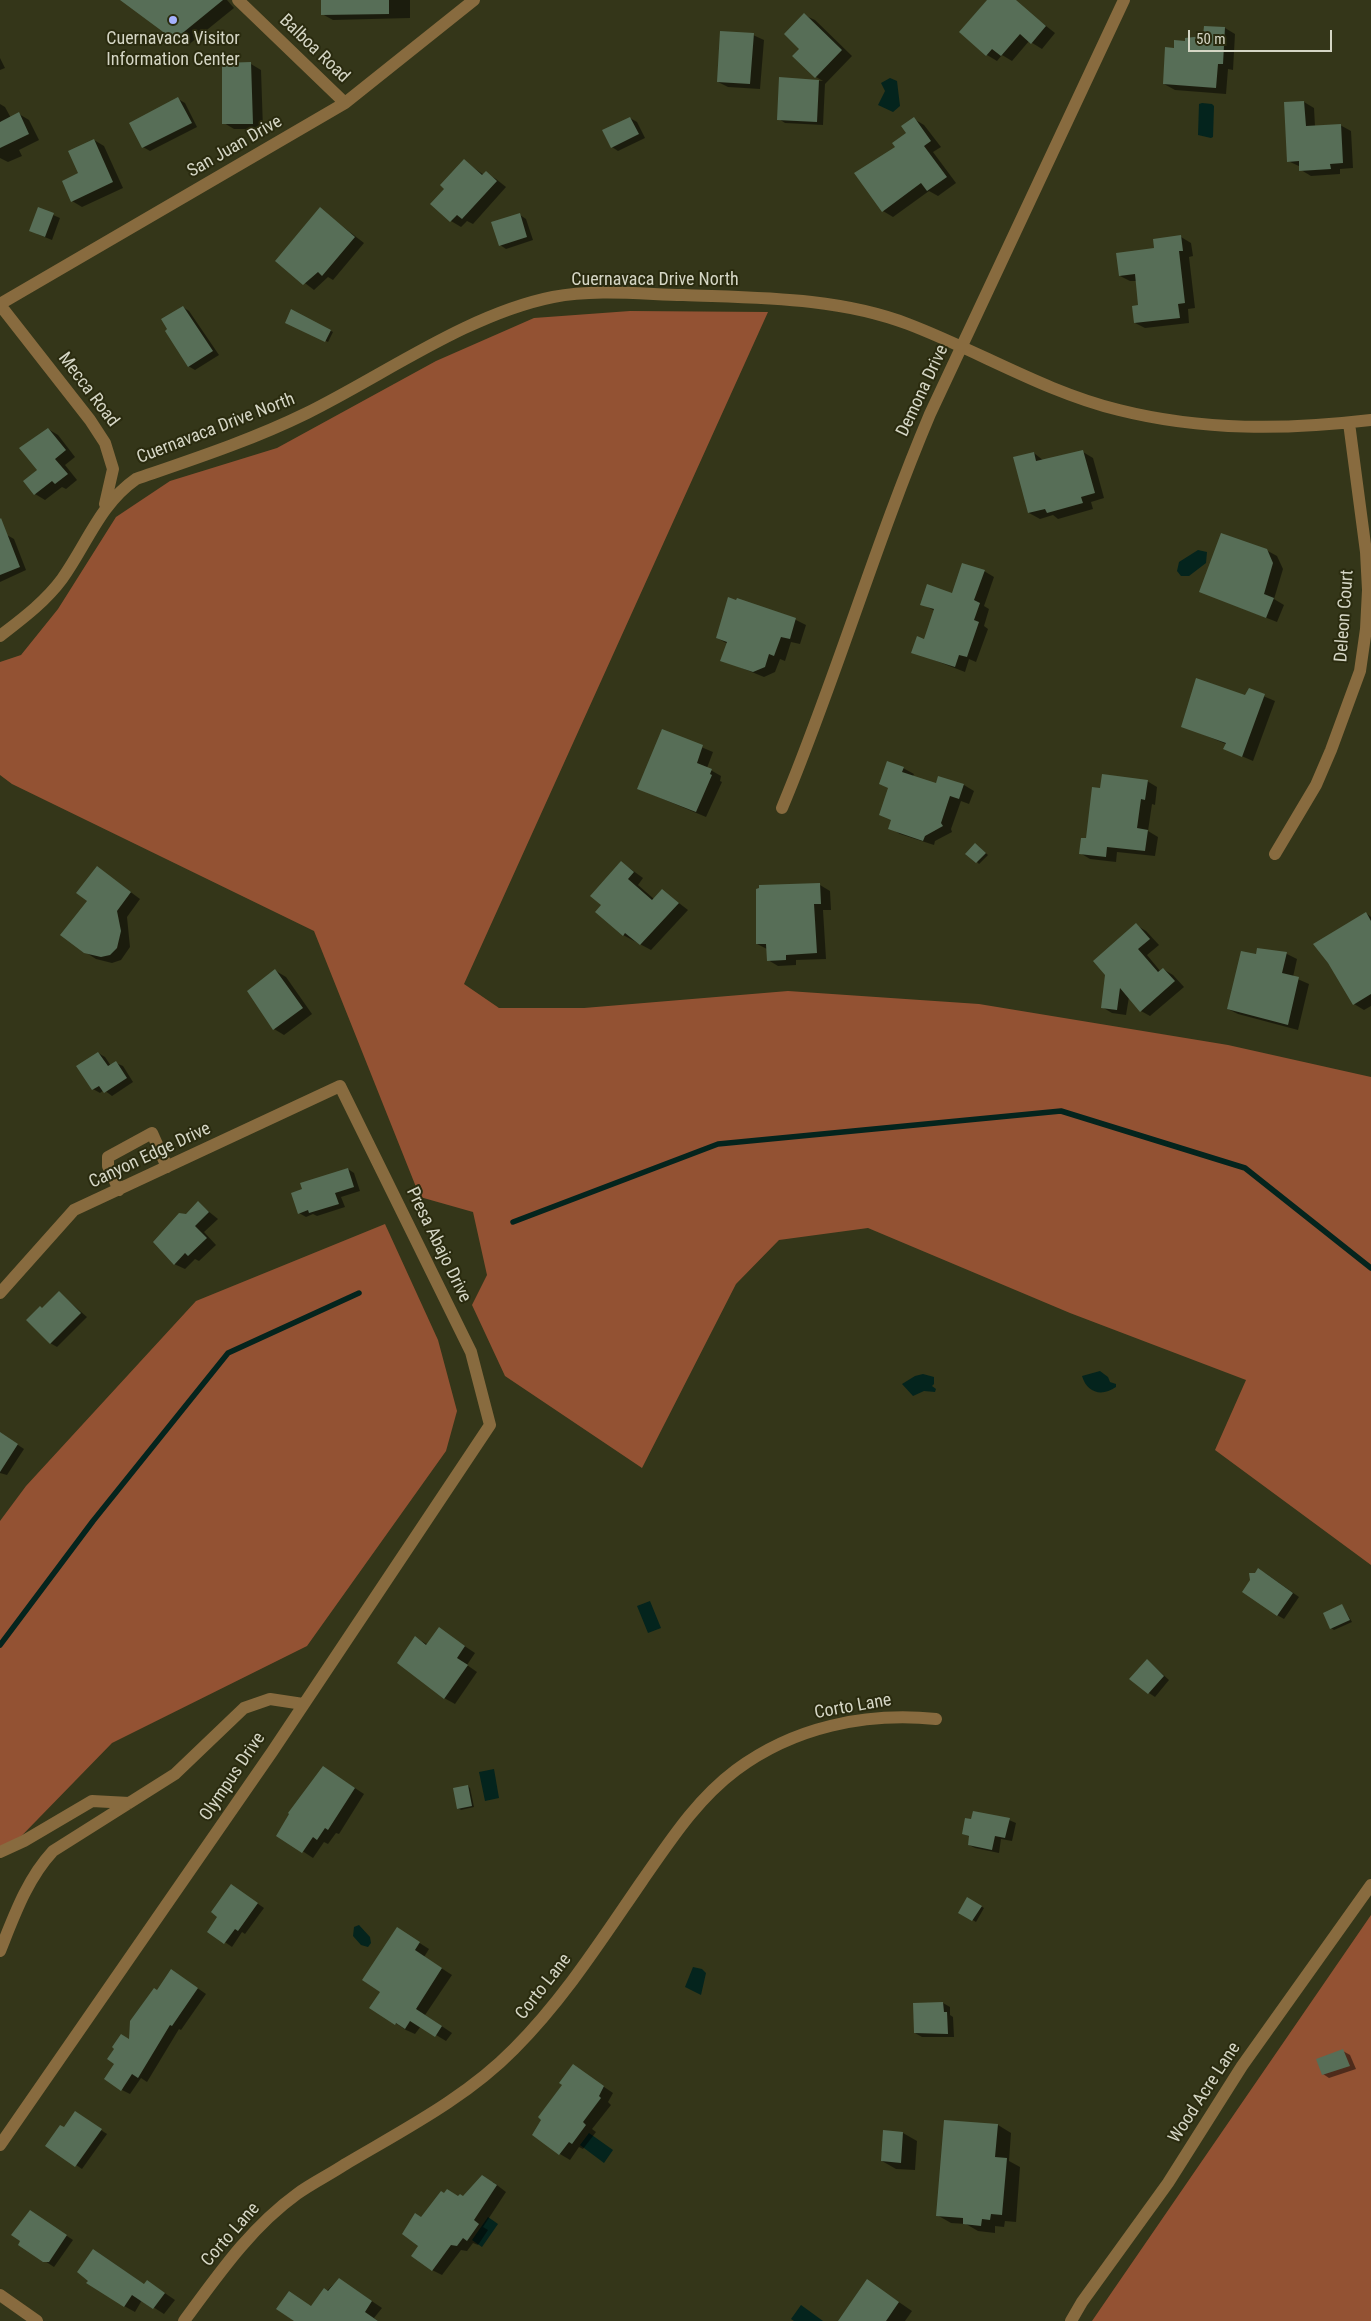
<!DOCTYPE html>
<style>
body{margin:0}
#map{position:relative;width:1371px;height:2321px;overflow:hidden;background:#343619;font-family:"Roboto Condensed",sans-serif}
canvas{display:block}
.scale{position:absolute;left:1188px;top:30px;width:144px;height:22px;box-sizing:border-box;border:2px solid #d5d6c5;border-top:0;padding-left:6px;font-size:15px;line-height:18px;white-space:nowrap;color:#d5d6c5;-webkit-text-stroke:4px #2a2b0f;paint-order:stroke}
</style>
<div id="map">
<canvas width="1371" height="2321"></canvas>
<div class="scale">50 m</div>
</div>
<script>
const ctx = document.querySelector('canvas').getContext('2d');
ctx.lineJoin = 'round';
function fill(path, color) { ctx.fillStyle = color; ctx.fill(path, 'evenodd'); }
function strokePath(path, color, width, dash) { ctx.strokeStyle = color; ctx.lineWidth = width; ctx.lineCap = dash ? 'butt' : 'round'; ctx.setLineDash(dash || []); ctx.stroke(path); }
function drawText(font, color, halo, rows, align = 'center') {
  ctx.font = font + ' "Roboto Condensed",sans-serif'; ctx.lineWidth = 4; ctx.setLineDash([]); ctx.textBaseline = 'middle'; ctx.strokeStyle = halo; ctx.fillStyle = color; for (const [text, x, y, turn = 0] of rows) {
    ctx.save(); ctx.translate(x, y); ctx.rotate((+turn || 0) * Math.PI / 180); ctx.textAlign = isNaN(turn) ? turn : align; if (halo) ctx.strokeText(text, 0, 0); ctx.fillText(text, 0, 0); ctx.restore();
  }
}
fill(new Path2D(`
 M630,311L768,312L464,984L499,1008H584L788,991L979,1004L1228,1045L1371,1077V1565L1215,1450L1246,1380L1070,1313L868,1228L779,1240L736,1284L642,1468L505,1376L472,1305L487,1275L473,1212L420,1197L314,931L12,784L0,775V662L21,655L58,609L116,517L170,481L277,448L436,361L534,318Z
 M385,1224L438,1340L457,1411L446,1451L307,1646L112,1743L0,1858V1521L26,1486L196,1301Z
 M1371,1915V2321H1092Z`), '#935233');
fill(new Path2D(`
 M890,78L897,81L900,106L893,112L878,105L885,91L881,83Z
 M1202,103L1212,104L1214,106L1213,137L1211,138L1198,135L1199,104Z
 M1198,550L1207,552L1206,563L1189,576H1181L1177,571L1179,562Z
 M1100,1371L1108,1377L1110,1382L1116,1384V1387C1102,1397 1087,1393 1082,1376Z
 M923,1374L934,1377V1384L932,1386L936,1389L935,1392L924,1391L913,1396L902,1384L915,1376Z
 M650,1601L661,1628L648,1633L637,1606Z
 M494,1769L499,1798L485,1801L479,1772Z
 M359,1925L370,1937L371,1943L368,1947L361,1945L353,1936L354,1927Z
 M693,1967L702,1969L706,1973L701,1995L685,1987Z
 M589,2133L613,2150L604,2163L580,2145Z
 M488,2217L498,2224L482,2247L472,2240Z
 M801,2305L823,2321H794L791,2319Z`), '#04241d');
fill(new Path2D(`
 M122,0H227L234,8L187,46Z
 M322,0H410V18L333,20L322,14Z
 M988,0H1011L1017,3L1055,33L1042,49L1029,41L1012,61L1002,55L997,61L987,55Z
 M804,15L815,20L852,56L825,84L823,125L785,123L779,119L781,79L823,81L816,77L801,49Z
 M1225,28L1235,34L1233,70L1228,69L1226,94L1175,90L1164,84L1186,42Z
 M753,35L764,40L760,89L728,87L718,82Z
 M0,58L5,68L0,70Z
 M251,64L261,70L263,129H234L224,123Z
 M178,99L185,103L197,127L150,151L143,147Z
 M1304,102L1314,108L1315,126L1340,125L1351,131L1353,168L1340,169V174L1311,176L1301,170V167L1288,161Z
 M0,104L5,107L11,118L19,114L29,120L39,140L19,150L22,156L8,162L0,158Z
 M630,118L637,122L645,138L618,151L612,147Z
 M914,119L924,125L941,147L933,152L956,183L938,196L929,191L893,217L883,211L897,148L908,134Z
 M94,140L104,146L123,188L82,207L72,201L80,174Z
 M464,161L484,175L486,173L496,179L506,187L473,224L467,221L461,227L451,221L446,189Z
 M39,209L60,218L52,240L37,234Z
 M320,209L364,243L333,280L328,277L314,290L276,261Z
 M520,215L526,219L533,240L506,249L500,245Z
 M1181,237L1191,243L1193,256L1189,257L1195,308L1188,309L1189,323L1145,328L1135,323L1140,306L1137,281H1130L1120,276Z
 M183,307L189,311L219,355L195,370L188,366Z
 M292,311L333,332L328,342L286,322Z
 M48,429L58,435L75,457L65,465L77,480L66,489L62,487L45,500L35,494Z
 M1083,452L1093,458L1104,498L1091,502L1093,509L1058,519L1053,515L1040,519L1029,513L1034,453L1044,461Z
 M7,535L14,539L26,570L0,582V538Z
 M1266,550L1277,556L1283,569L1274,599L1284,605L1277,622L1201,592Z
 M984,571L994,577L984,606L989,609L984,626L988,629L976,662L969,659L965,672L913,652L925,640L935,611L922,604L953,594Z
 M737,599L796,620L806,625L800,644L791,642L785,661L780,659L775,672L764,677L722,660L728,644L717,638Z
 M1249,690L1275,701L1253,761L1225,749L1226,744L1183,726L1245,697Z
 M663,731L713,752L707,768L721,776L720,781L722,782L706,817L639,789Z
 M903,768L914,774L913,776L937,785H964L974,791L969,804L961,801L951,829L952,832L935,841L934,845L900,834L890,828L897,822L881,814Z
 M1147,781L1157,787L1155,805L1152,804L1148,831L1158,837L1155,856L1117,852L1116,862L1090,859L1080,853L1087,839L1101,790Z
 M978,846L988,855L979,864L977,862Z
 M621,862L643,878L638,885L654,899L662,890L688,910L651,950L623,935L597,912L603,905Z
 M97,867L140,899L127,917L130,947L121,960L112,963L96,959L85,952L89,900Z
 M820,885L830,891L831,910H823L826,959L796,960V965L778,966L768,960L767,949L757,944Z
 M1366,913L1371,917V1006L1364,1010L1354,1004Z
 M1136,925L1146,931L1159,945L1147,955L1161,972L1163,969L1173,975L1184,987L1150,1016L1141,1011L1129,997L1126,1015L1112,1013L1102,1007Z
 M1287,954L1297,959L1293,977L1309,984L1298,1030L1238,1014L1228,1009L1256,955Z
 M276,971L286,977L312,1014L284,1035L274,1029Z
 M98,1053L105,1057L111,1066L116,1063L123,1066L133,1082L112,1096L104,1090L100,1093L93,1089L78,1067Z
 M348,1169L354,1173L360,1191L341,1197L345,1207L317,1216L313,1214L306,1217L299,1213Z
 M198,1203L218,1219L204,1232L216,1245L199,1261L195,1259L185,1269L174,1264L186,1215Z
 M59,1293L87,1317L57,1347L50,1343L43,1309Z
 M0,1433L24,1449L7,1475L0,1473Z
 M1265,1573L1299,1597L1284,1619L1277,1615L1251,1581Z
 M1342,1605L1352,1622L1334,1630L1331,1628Z
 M439,1629L475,1653L467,1665L477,1672L455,1704L444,1698L415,1637L428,1645Z
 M1147,1660L1169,1680L1155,1697L1149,1693Z
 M323,1767L364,1794L339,1834L336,1833L328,1844L324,1842L313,1858L278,1835Z
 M468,1786L470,1788L474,1807L461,1810L458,1808Z
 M1009,1820L1016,1823L1012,1841L1001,1839L999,1853L975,1848L969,1845L970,1837L964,1834Z
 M238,1890L264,1908L245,1934L242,1932L232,1947L209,1931Z
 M968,1899L984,1908L976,1922L960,1912Z
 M407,1935L429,1949L424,1957L452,1975L425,2015L452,2033L446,2041L421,2026L415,2034L406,2030L371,2007L381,1991Z
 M180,1976L206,1994L181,2030L179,2029L147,2082L141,2078L130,2094L122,2090L130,2040L158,1991Z
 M943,2003L950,2007V2015L953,2017L954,2037H922L915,2033Z
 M1343,2051L1350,2055L1356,2069L1329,2078L1323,2074Z
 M582,2072L613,2093L608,2102L611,2105L592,2129L596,2132L583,2149L579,2147L570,2160L560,2154L564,2085Z
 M81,2117L107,2134L82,2169L76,2165L64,2129Z
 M998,2125L1011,2133L1009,2161L1020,2167L1016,2222L1005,2221L1004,2227L995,2226V2233L978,2231L966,2224L951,2223L937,2215Z
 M903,2133L917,2141L915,2170L896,2169L882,2161Z
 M493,2182L506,2192L483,2227L488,2230L478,2245L473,2243L467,2251L461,2250L442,2275L432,2270L420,2246L422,2218L459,2197L464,2198Z
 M36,2215L73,2240L54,2267L19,2244Z
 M94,2250L145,2285L147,2281L175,2300L164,2314L142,2300L135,2312L124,2306Z
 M339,2279L382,2308L374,2318L378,2321H296Z
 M868,2281L912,2311L905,2321H850Z`), '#0007');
strokePath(new Path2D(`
 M513,1222L718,1144L1061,1111L1245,1168L1371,1268
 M0,1645L93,1521L228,1353L359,1293`), '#04241d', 5.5);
fill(new Path2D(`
 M120,0H223L174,40Z
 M321,0H389V14L321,15Z
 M987,0H1016L1046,26L1031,44L1020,34L1001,56L992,49L986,56L959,32Z
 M804,13L842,50L815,78L792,56L799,49L784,34Z
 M1204,26L1225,27L1223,64H1218L1216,88L1163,84L1165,47L1174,48V40L1185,41V38L1203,36Z
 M720,31L754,33L750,84L717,82Z
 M251,62L253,124H222V63Z
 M779,77L819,80L817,122L777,120Z
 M178,97L192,123L142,148L129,123Z
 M1304,101L1306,126L1341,124L1343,163L1330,164L1331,169L1299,171V161L1287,162L1284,102Z
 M19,112L29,134L0,148V122Z
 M630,117L639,134L611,148L602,130Z
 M914,117L931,141L924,146L947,177L927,191L921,183L882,212L854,173L895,147L892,143L906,133L901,126Z
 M94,139L113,182L71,202L62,181L78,173L68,151Z
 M464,159L482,175L486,171L497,181L462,219L457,215L450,222L430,204L444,189L440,185Z
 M38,207L54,213L45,237L29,231Z
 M320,207L355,237L322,276L318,272L303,285L275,261Z
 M520,213L527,237L499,246L491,222Z
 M1181,235L1183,251H1179L1185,303L1178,304L1180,318L1134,323L1132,306L1138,305L1135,274L1119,276L1116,253L1154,248L1153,239Z
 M183,306L213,351L188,367L165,331L167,329L161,319Z
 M291,309L331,330L325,342L285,323Z
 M48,428L66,450L55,459L68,474L55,484L52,481L34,495L23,481L37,470L19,448Z
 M1083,450L1095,493L1081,497L1083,503L1047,513L1045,509L1028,513L1013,457L1034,452L1036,461Z
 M1,518L20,567L0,575V519Z
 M1221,533L1267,549L1273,563L1264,594L1274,598L1266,618L1199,592Z
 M962,563L985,570L974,600L980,603L974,620L979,622L967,657L959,655L955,667L911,653L917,636L924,639L934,609L920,605L927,584L952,593Z
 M728,597L736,600L737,598L796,618L790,639L781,637L774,656L769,654L765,667L753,672L720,661L727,642L716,638Z
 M1196,678L1245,695L1249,688L1265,694L1242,757L1223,749L1226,743L1181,727Z
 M662,729L703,745L697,763L712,769L710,774L712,775L696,812L637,789Z
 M887,761L904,767L902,772L936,783L938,776L964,784L959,799L950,796L941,823L943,826L925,836L923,841L888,829L891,820L879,815L888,788L879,784Z
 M1102,774L1148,780L1145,800L1141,799L1137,828L1148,830L1145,851L1107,847L1106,857L1079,854L1081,838H1086L1092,787L1100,788Z
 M975,843L986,853L976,863L965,854Z
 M621,861L634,872L628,879L652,900L662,889L679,903L640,945L625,933L623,936L595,912L601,905L590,896Z
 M97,866L131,892L117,911L121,931L117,948L110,955L101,957L84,953L60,935L87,901L76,893Z
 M820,883L821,904H814L817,953L786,955V960L767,961L766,944H756V889L759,888V885Z
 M1366,912L1371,921V994L1353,1005L1328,963L1313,944Z
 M1136,923L1150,939L1138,949L1158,972L1163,968L1175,981L1140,1012L1120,988L1117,1010L1101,1008L1105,975L1093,961Z
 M1257,948L1287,952L1282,973L1299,977L1288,1025L1227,1009L1241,951L1256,954Z
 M275,969L303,1008L273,1030L247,991Z
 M98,1052L108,1066L116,1061L127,1078L104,1093L99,1086L92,1090L76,1066Z
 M348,1168L354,1187L335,1193L339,1204L309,1213L308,1210L298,1214L291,1193L302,1189L300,1183Z
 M198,1201L209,1212L195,1226L207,1238L188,1256L185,1253L174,1265L153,1242L179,1213L186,1214Z
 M59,1291L81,1313L50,1344L26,1320L40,1306L42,1308Z
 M0,1432L18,1444L0,1472Z
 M1258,1568L1293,1593L1277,1616L1242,1592L1250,1580L1249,1573H1255Z
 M1342,1604L1350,1620L1330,1629L1323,1613Z
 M439,1627L465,1646L457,1658L468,1665L444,1699L397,1663L415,1636L426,1645Z
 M1147,1659L1164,1676L1148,1694L1129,1679Z
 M323,1766L355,1788L328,1830L325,1828L317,1840L313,1837L302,1853L276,1836L289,1814L288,1813Z
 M468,1785L472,1806L457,1809L453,1788Z
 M973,1811L1010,1818L1005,1838L995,1836L992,1850L968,1845L969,1836L962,1834L965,1818L971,1819Z
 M231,1884L258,1903L238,1931L235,1929L224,1944L207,1932L217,1917L211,1912Z
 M967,1897L982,1906L972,1921L958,1913Z
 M397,1927L420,1942L415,1950L442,1968L416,2009L442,2026L435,2037L410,2021L405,2029L396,2023L395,2025L369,2008L380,1992L362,1980Z
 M171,1969L198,1988L172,2026L170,2025L138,2078L132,2074L121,2091L104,2079L114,2064L107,2059L114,2049L112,2047L121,2034L129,2039L130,2021L154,1988L157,1990Z
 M943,2002L944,2012H947L948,2034L914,2033L913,2003Z
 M1343,2049L1350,2066L1322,2075L1316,2059Z
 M573,2064L604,2086L599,2096L601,2098L583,2122L586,2125L572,2144L569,2142L559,2155L532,2135L541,2120L538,2117L562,2085L559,2083Z
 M75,2111L102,2129L75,2167L45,2146L60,2125L64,2127Z
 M944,2120L998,2124L995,2157L1007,2158L1002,2215L991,2214L990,2220L982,2219L981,2226L963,2224V2218L936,2216Z
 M883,2130L903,2132L901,2163L881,2161Z
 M482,2175L497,2185L474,2220L479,2224L467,2241L463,2238L457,2246L451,2245L432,2271L411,2256L418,2246L402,2234L405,2229L415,2213L421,2217L441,2191L444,2193L447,2189L458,2196L460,2194L463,2196Z
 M30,2210L67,2235L49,2262H43L18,2245L20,2241L11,2235Z
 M93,2249L144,2284L147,2280L165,2293L153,2309L132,2295L124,2307L86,2283L88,2281L77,2272Z
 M339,2278L372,2301L365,2312L378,2321H294L276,2309L289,2291L311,2306L324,2288L328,2291Z
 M867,2279L899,2302L886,2321H838Z`), '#576e57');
strokePath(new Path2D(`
 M238,0L345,103
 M0,304L345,103L474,0
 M0,305L90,420L105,443L113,469L105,504
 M0,636C22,619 45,602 62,579C87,544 100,504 136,479C194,459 252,440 307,413C384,375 468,314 553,297C595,289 641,294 683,295C758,298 837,297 908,324C979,351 1045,392 1119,410C1203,431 1286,430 1371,420
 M782,808C836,679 875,544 930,414L1124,0
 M1275,854L1316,785L1331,750L1360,671L1366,629L1368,590L1366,552L1349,423
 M119,1190L108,1166V1157L152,1133L167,1167
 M0,1293L74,1210L340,1086L471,1352L490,1425L272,1752L0,2145
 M0,1852L24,1841L92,1801L129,1803
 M0,1951C14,1916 27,1879 53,1851L175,1774L244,1708L270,1699L303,1704
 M0,2295L37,2321
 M184,2321C218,2275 250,2228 297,2194C312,2183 329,2175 344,2165C403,2130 466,2098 514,2049C564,1999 602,1939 642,1881C670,1841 696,1800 736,1770C794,1727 865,1712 936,1719
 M1071,2321L1082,2302L1168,2183L1242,2066L1371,1885`), '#886b3f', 12);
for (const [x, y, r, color] of [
 [173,20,5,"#a5b1fc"]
]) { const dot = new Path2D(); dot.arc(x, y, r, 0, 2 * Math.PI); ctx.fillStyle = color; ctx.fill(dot); strokePath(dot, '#2a2b0f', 2); }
drawText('18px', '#d5d6c5', '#2a2b0f', [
 ["Cuernavaca Visitor",173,39],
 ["Information Center",173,60]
]);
drawText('18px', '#d5d6c5', '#2a2b0f', [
 ["Balboa Road",314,49,44],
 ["San Juan Drive",235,147,-30],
 ["Cuernavaca Drive North",655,280],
 ["Mecca Road",88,390,53],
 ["Demona Drive",923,391,-65],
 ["Cuernavaca Drive North",216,429,-21],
 ["Deleon Court",1345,616,-86],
 ["Canyon Edge Drive",150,1156,-25],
 ["Presa Abajo Drive",438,1245,64],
 ["Corto Lane",853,1707,-10],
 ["Olympus Drive",233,1777,-56],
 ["Corto Lane",544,1987,-52],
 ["Wood Acre Lane",1205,2093,-57],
 ["Corto Lane",231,2235,-49]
]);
</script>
